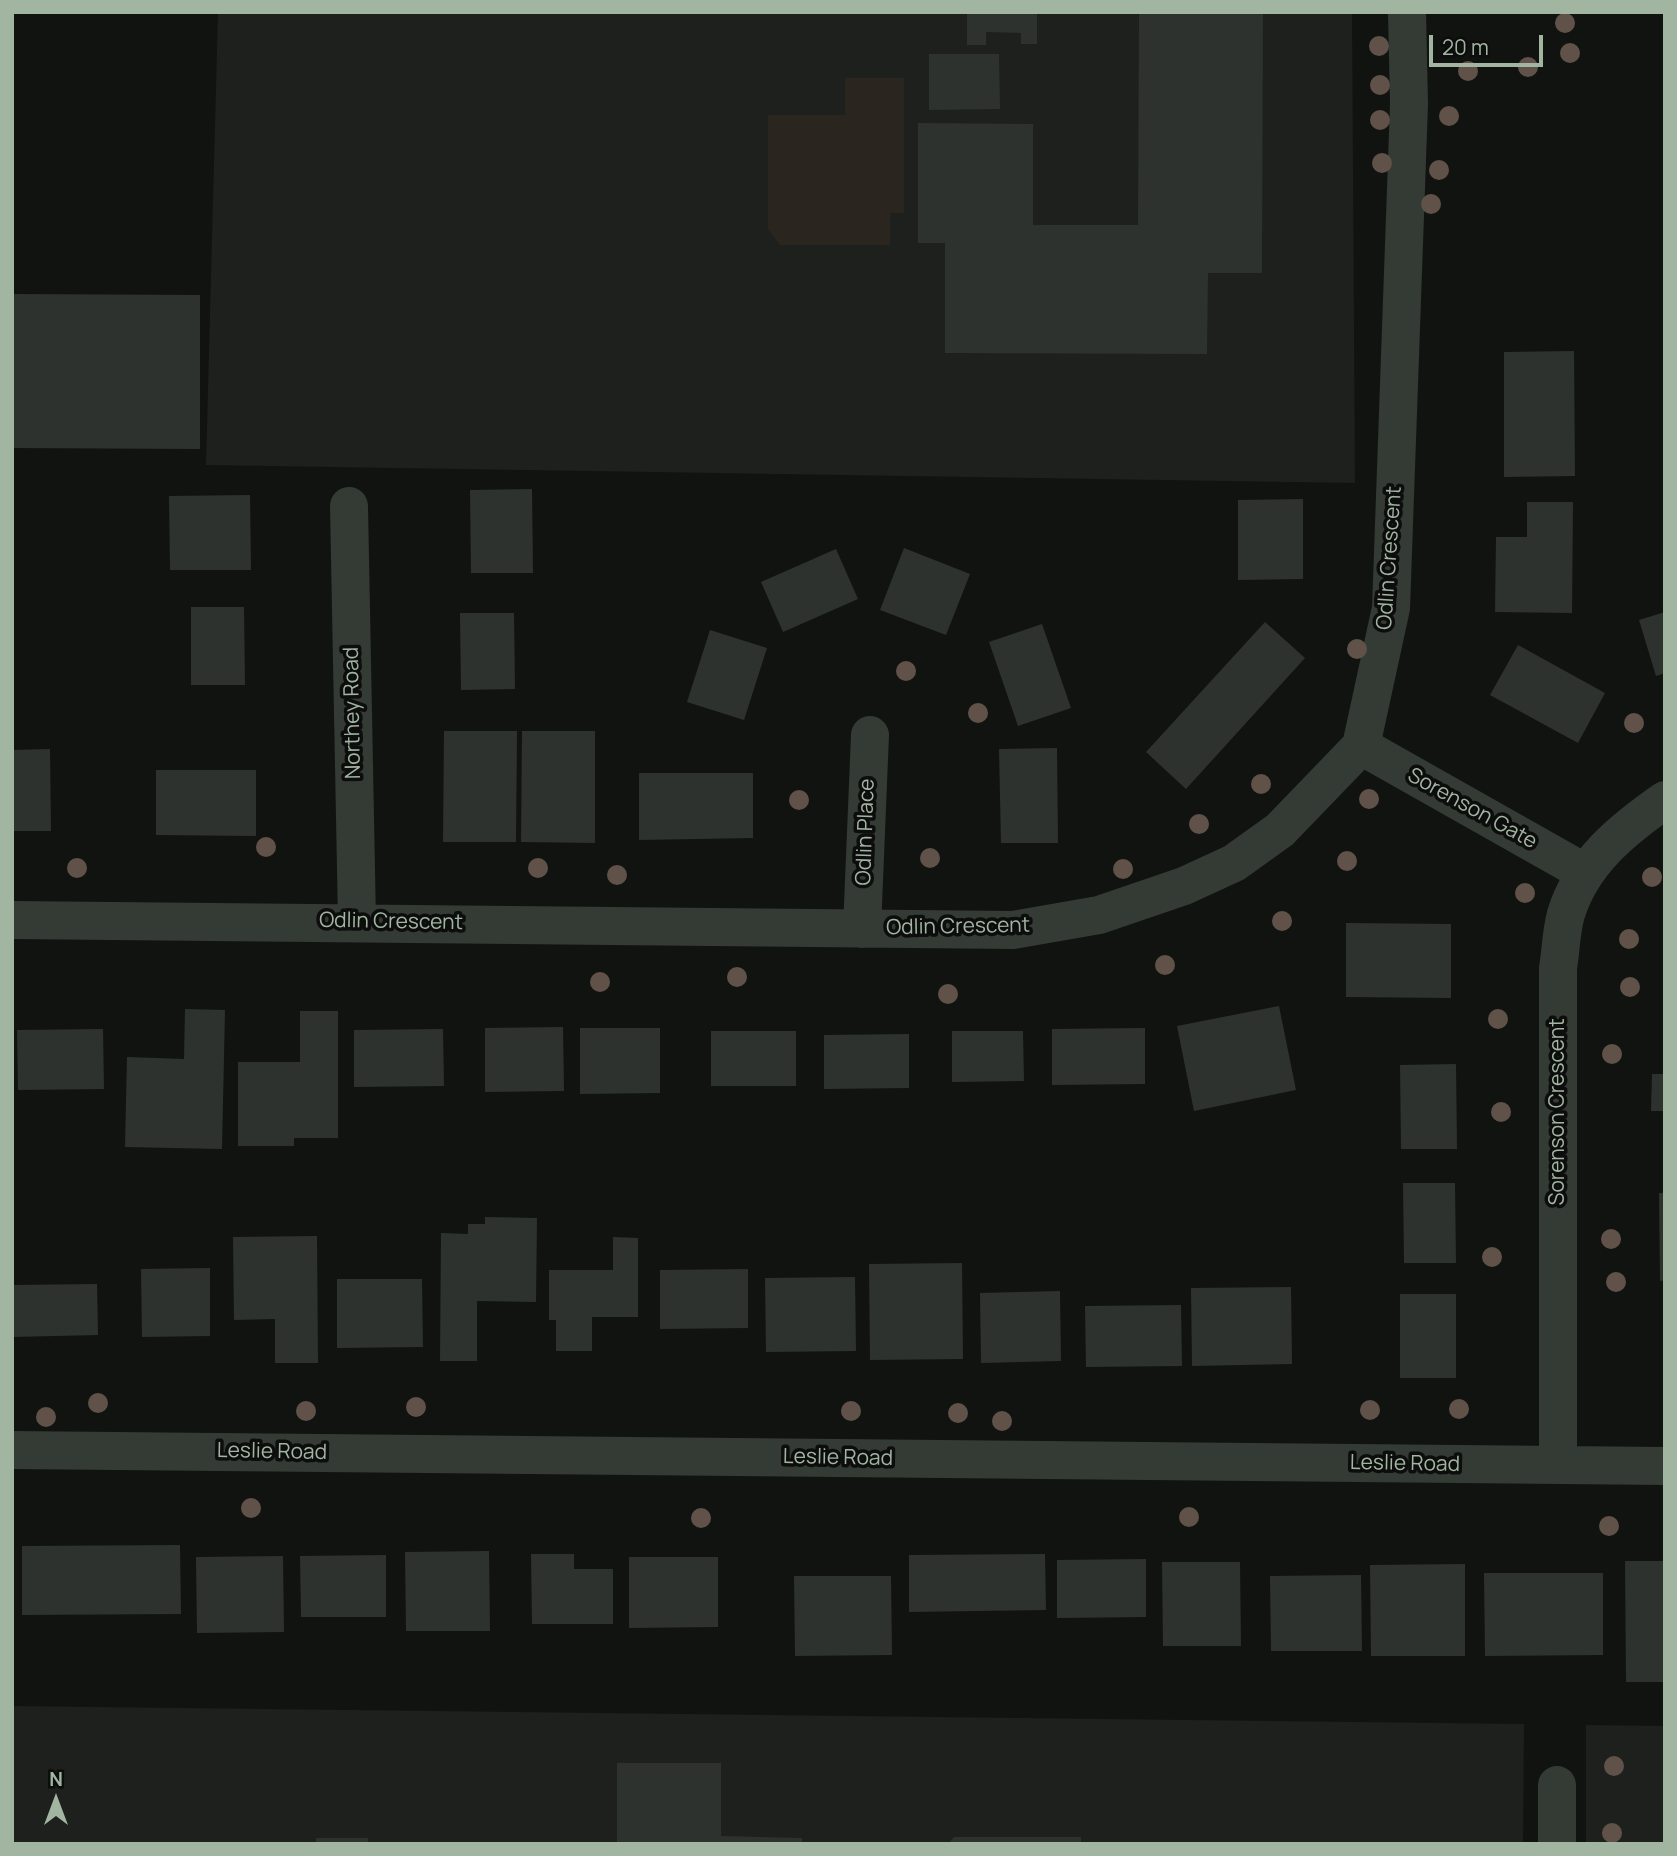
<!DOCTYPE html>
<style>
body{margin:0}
#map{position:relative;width:1677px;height:1856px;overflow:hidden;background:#111311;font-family:Manrope,sans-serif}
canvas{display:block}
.frame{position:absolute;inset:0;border:14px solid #a1b5a1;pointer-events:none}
.north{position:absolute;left:21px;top:1765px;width:70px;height:70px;-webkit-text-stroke:5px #0c0d0c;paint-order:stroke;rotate:0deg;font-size:19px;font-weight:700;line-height:28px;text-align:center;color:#a1b5a1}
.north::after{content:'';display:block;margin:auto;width:24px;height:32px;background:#a1b5a1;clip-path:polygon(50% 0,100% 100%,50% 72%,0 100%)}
.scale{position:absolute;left:1429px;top:35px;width:114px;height:32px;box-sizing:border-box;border:4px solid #a1b5a1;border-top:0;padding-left:9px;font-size:21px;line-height:24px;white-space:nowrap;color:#a1b5a1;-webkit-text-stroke:5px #0c0d0c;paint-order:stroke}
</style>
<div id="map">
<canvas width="1677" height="1856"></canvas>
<div class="frame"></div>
<div class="north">N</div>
<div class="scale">20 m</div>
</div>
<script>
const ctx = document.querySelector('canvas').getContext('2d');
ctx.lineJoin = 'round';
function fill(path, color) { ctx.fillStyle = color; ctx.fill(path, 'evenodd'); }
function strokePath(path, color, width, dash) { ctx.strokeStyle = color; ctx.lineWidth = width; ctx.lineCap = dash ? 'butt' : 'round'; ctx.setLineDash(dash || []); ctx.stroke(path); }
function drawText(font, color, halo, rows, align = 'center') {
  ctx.font = font + ' Manrope,sans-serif'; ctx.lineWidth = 7; ctx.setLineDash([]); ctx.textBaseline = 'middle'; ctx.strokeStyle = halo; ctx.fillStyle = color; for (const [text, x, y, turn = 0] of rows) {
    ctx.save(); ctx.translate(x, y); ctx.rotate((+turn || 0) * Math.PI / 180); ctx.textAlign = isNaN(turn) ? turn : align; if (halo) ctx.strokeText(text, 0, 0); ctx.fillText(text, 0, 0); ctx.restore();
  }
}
fill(new Path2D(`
 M218,12H1352L1355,483L206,465Z
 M12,1706L1524,1724L1523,1844H12Z
 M1586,1725L1665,1726V1844H1586Z`), '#1d201d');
fill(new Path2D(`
 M845,78H904V213H890V245H780L768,229V115H845Z`), '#2b2520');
fill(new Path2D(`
 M967,12H1037V44H1021V33L986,32V45H967Z
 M1139,12H1263L1262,273H1208L1207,354L945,353V243H918V123L1033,124V225H1138Z
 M929,54H999L1000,109L929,110Z
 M12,294L200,295V449L12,448Z
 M1574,351L1575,476L1504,477V352Z
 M532,489L533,573H471L470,490Z
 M250,495L251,570H170L169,496Z
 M1303,499V579L1238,580V500Z
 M1527,502H1573L1572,613L1495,612L1496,537H1527Z
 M904,548L970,574L946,635L880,610Z
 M836,549L858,599L783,632L761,582Z
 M191,607H244L245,685H191Z
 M1665,612V673L1656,676L1639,620Z
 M460,613H514L515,689L461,690Z
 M1265,622L1305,658L1186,789L1146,752Z
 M1042,624L1071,708L1018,726L989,642Z
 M710,630L767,648L744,720L687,702Z
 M1518,645L1605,693L1578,743L1490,695Z
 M444,731H517L516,842H443Z
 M522,731H595V843L521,842Z
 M1057,748L1058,843H1001L999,749Z
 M50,749L51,831H12V750Z
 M156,770H256V836L156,835Z
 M639,773H753V838L639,840Z
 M1346,923L1451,924V998L1346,997Z
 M1279,1006L1296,1090L1194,1111L1177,1026Z
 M185,1009L225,1010L222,1149L125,1147L127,1057L184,1059Z
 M300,1011H338V1138H294V1146H238V1062H300Z
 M563,1027L564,1091L485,1092V1028Z
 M580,1028H660V1093L580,1094Z
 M1145,1028V1084L1052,1085V1029Z
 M103,1029L104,1089L18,1090L17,1030Z
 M443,1029L444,1086L354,1087V1030Z
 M711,1031H796V1086H711Z
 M952,1031H1023L1024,1081L952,1082Z
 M909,1034V1088L824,1089V1035Z
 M1456,1064L1457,1149H1401L1400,1065Z
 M1652,1074H1665V1111H1651Z
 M1403,1183H1455L1456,1263H1404Z
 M1659,1193H1665V1280L1660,1281Z
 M485,1217L537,1218L536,1302L477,1301V1361H440L441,1233L468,1234V1224H485Z
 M317,1236L318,1363H275V1319L234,1320L233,1237Z
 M613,1237L638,1238V1317H592V1351H556V1320H549V1270H613Z
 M962,1263L963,1359L870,1360L869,1264Z
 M210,1268V1336L142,1337L141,1269Z
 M748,1269V1328L660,1329V1270Z
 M855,1277L856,1351L766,1352L765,1278Z
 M337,1279H422L423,1347L337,1348Z
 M97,1284L98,1335L12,1337V1285Z
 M1291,1287L1292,1364L1192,1366L1191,1288Z
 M1060,1291L1061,1361L981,1363L980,1293Z
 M1400,1294H1456V1378H1400Z
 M1181,1305L1182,1366L1086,1367L1085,1306Z
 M180,1545L181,1614L22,1615V1546Z
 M489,1551L490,1631H406L405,1552Z
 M531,1554H574V1569H613V1624H532Z
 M1045,1554L1046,1610L909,1612V1555Z
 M386,1555V1617H301L300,1556Z
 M283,1556L284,1632L197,1633L196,1557Z
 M629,1557H718V1627L629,1628Z
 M1146,1559V1617L1057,1618V1560Z
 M1625,1561H1665V1682H1626Z
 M1162,1562H1240L1241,1646H1163Z
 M1465,1564V1656H1371L1370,1565Z
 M1484,1573H1603V1655L1485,1656Z
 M1361,1575L1362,1651H1271L1270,1576Z
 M794,1576H891L892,1655L795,1656Z
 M617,1763H721V1836L802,1838V1844H617Z
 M954,1837H1081V1844H948Z
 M316,1838H368V1844H316Z`), '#2e322f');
strokePath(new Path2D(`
 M349,506L357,921
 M1361,746L1584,872
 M12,920L1013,930L1099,915L1184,886L1234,863L1280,830L1361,746L1391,608L1409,104L1407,12
 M862,929L870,735
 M12,1450L1665,1466
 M1558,1465V968C1561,951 1561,931 1566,914C1582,862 1622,830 1665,800
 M1557,1785V1844`), '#343a34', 38);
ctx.fillStyle = '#605249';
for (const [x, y] of [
 [1565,23],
 [1379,46],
 [1570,53],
 [1528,67],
 [1468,71],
 [1380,85],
 [1449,116],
 [1380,120],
 [1382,163],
 [1439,170],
 [1431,204],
 [1357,649],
 [906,671],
 [978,713],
 [1634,723],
 [1261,784],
 [1369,799],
 [799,800],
 [1199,824],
 [266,847],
 [930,858],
 [1347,861],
 [77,868],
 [538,868],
 [1123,869],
 [617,875],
 [1652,877],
 [1525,893],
 [1282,921],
 [1629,939],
 [1165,965],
 [737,977],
 [600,982],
 [1630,987],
 [948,994],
 [1498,1019],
 [1612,1054],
 [1501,1112],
 [1611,1239],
 [1492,1257],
 [1616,1282],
 [98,1403],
 [416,1407],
 [1459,1409],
 [1370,1410],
 [306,1411],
 [851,1411],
 [958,1413],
 [46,1417],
 [1002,1421],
 [251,1508],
 [1189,1517],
 [701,1518],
 [1609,1526],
 [1614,1766],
 [1612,1833]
]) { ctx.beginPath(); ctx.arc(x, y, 10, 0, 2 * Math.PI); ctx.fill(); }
drawText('21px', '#a1b5a1', '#0c0d0c', [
 ["Odlin Crescent",1390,558,-86],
 ["Northey Road",353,713,-91],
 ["Sorenson Gate",1472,809,29],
 ["Odlin Place",866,832,-88],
 ["Odlin Crescent",391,922,1],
 ["Odlin Crescent",958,927,-1],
 ["Sorenson Crescent",1558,1112,-90],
 ["Leslie Road",272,1452,1],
 ["Leslie Road",838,1458,1],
 ["Leslie Road",1405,1464,1]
]);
</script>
